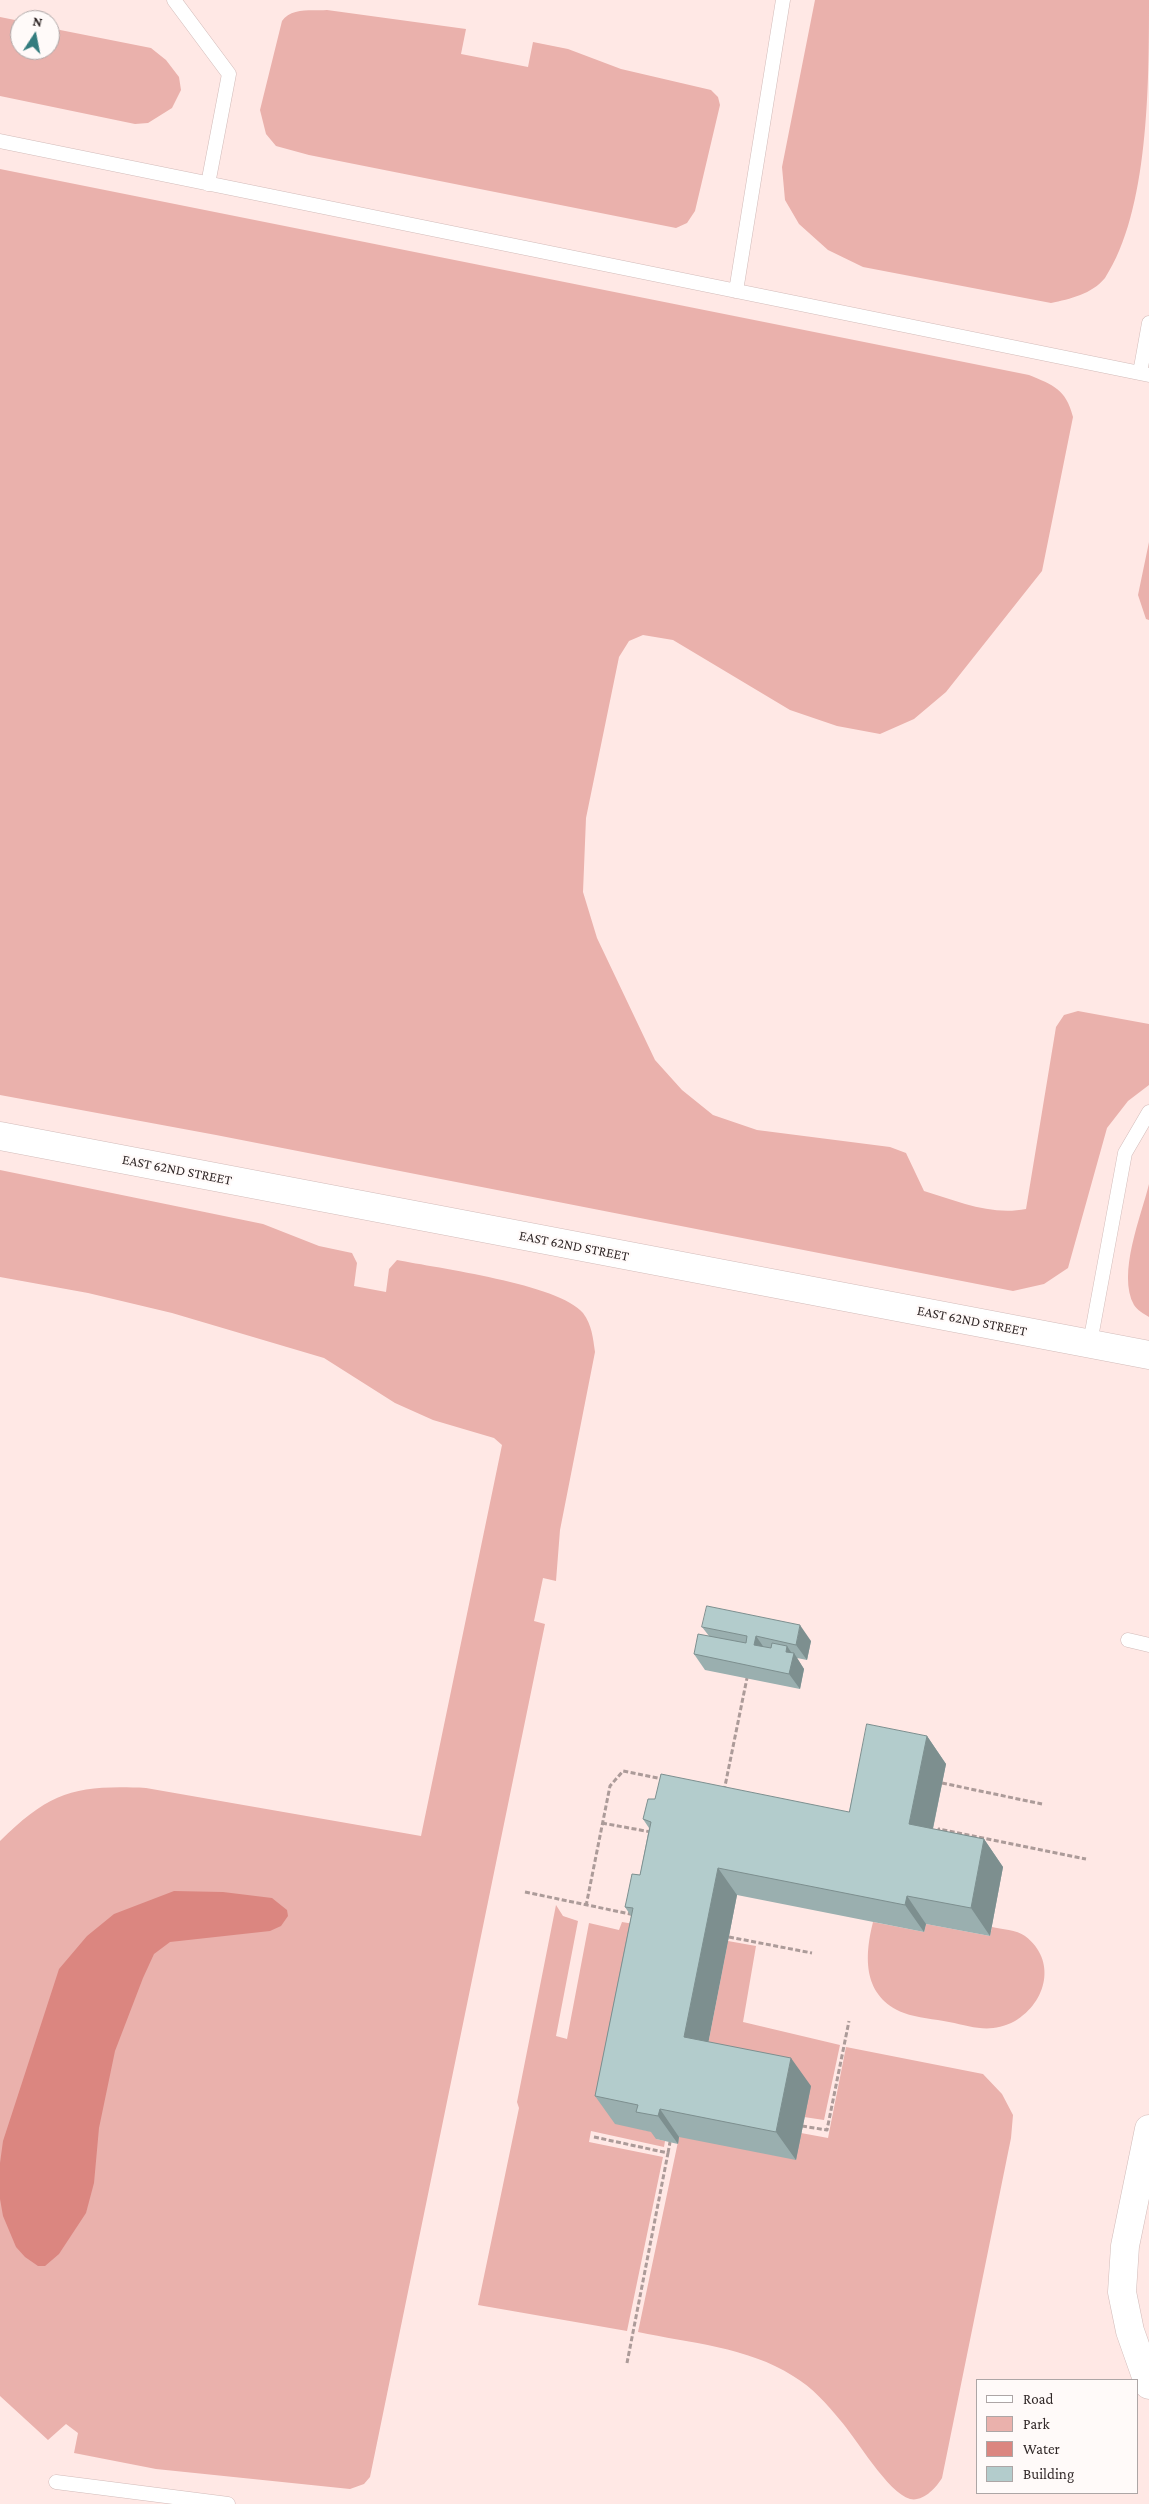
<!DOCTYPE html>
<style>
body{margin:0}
#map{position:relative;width:1149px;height:2504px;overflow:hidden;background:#ffe8e5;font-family:"Crimson Pro",serif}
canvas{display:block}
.legend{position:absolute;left:976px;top:2379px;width:162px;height:115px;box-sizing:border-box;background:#fffaf9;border:1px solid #ada6a6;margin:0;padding:6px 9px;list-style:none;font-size:15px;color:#322929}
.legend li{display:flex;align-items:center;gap:10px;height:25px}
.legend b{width:25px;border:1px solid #ada6a6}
.north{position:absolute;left:10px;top:10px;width:50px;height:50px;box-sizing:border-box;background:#fffaf9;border:1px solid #ada6a6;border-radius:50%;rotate:11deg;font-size:14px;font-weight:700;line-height:20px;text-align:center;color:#322929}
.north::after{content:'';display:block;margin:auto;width:18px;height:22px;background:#337c7e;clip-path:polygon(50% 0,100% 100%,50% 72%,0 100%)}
</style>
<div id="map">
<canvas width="1149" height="2504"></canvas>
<ul class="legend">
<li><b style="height:6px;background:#fff"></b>Road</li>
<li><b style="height:14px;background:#eab1ac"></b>Park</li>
<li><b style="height:14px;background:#db8680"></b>Water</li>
<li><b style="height:14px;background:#b3cccc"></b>Building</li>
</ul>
<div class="north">N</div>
</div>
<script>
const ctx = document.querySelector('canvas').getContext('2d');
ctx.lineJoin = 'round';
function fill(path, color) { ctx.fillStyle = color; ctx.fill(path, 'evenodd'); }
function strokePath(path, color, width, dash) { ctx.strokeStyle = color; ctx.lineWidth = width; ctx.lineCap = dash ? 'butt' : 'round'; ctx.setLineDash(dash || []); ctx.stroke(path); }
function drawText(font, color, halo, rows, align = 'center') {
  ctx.font = font + ' "Crimson Pro",serif'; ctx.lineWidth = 4.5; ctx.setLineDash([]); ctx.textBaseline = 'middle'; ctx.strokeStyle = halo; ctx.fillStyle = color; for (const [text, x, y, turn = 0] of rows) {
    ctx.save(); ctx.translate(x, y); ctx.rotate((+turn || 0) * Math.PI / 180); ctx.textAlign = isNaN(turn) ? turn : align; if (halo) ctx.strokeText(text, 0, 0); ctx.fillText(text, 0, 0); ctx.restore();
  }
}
fill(new Path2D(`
 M815,0H1149C1149,83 1149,211 1105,278C1092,294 1070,299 1051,303L863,267L828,250L799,224L785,200L782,167Z
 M327,10L466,29L461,54L528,67L533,42L568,49L621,69L711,90L718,97L720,105L695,211L687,223L676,228L309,155L276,146L266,134L260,110L282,21C291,7 312,11 327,10Z
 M0,17L20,21V50H50V28L151,48L166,60L179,77L181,90L172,108L148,123L135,124L0,96Z
 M0,169L1029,375C1053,385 1066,389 1073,417L1042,571L946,692L914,719L880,734L837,726L790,710L673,640L643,635L629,641L619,657L586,818L583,892L597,938L655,1060L682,1090L713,1115L757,1130L890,1147L906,1153L924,1191C957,1201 991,1216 1026,1209L1056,1027L1064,1015L1078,1011L1149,1024V1085L1128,1101L1107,1128L1068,1268L1044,1284L1013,1291L216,1135L0,1095Z
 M1149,542V620L1146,619L1138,595Z
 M0,1170L263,1224L319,1246L352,1253L357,1263L354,1286L386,1292L389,1269L397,1260C437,1268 559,1284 583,1313C592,1325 593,1338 595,1352L560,1530L556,1581L543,1578L534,1621L545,1624L370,2477L364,2484L350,2489L156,2469L74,2453L78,2433L66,2424L48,2440L0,2396V1841C51,1791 76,1785 146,1788L421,1836L502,1445L494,1438L433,1420L395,1403L324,1358L172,1313L88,1293L0,1277Z
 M1149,1184V1317C1144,1314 1137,1310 1134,1305C1117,1274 1141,1217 1149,1184Z
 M556,1905L563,1916L578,1921L556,2036L567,2039L589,1923L619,1930L622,1922L646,1926L615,2123L657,2133L656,2139L665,2141L664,2147L591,2131L589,2142L663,2157L627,2331L478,2305L519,2108L517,2102Z
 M873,1922L924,1932L926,1924L990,1936L992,1927C1001,1929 1017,1930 1025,1936C1057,1960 1047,2002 1015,2021C990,2034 974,2027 949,2022C935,2019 917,2018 904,2013C863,1997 864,1958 873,1922Z
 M728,1941L756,1946L743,2022L840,2045L824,2120L804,2117L704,2065Z
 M846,2047L983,2074L1002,2094L1013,2115L1011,2138L942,2478C936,2488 923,2502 910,2499C888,2493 856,2438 840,2420C827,2404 812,2387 793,2376C748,2347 689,2343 638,2332L679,2137L801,2133L828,2138Z`), '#eab1ac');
fill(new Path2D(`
 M174,1891L223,1892L272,1898L287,1910L288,1916L281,1926L270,1931L170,1942L154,1954L143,1978L115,2051L99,2128L94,2183L86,2213L59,2254L45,2266H38L25,2257L16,2247L3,2216L0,2199V2163L3,2141L59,1969L87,1936L114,1914Z`), '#db8680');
const lane = new Path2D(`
 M174,0L229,74L208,184
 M0,141L1149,375
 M736,291L783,0
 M1140,373L1149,323
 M1090,1343L1125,1153L1149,1112
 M1128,1640L1149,1645
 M56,2482L228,2504`);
const street = new Path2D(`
 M0,1136L1149,1355
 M1149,2129L1125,2246L1122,2292L1130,2331L1149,2385`);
strokePath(lane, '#d2bbb9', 15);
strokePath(street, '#d2bbb9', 29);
strokePath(new Path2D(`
 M942,1783L1042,1804
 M724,1791L747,1678
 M602,1823L651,1832
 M938,1833L939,1829L1086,1859
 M525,1892L635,1915
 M586,1906L610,1786L623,1771L662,1779
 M729,1937L812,1953
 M802,2126L827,2130L849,2021
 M594,2137L668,2153L627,2363
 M668,2153L670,2142`), '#ac9b99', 3, [5, 2.5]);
strokePath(lane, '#fff', 14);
strokePath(street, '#fff', 28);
fill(new Path2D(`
 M702,1627L811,1641L807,1660L797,1658L804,1669L800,1689L705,1670L694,1654L709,1636Z
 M927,1736L946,1764L933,1829L984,1839L1003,1867L990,1936L926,1924L924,1932L737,1895L708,2042L811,2086L796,2160L679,2137L678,2144L656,2139L651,2132L615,2124L595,2096L631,1916L625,1907L640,1875L649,1828L643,1819L849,1812Z`), '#9aafaf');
fill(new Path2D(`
 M800,1625L811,1641L807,1660L796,1645Z
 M756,1636L767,1652L754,1645Z
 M787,1646L793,1655L794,1653L804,1669L800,1689L789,1674L786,1652Z
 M927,1736L946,1764L928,1852L909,1824Z
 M984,1839L1003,1867L990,1936L971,1908Z
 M718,1868L737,1895L704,2065L684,2037Z
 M907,1896L926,1924L924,1932L905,1905Z
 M791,2058L811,2086L796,2160L776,2132Z
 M660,2109L679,2137L678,2144L658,2116Z`), '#7d8f8f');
const building = new Path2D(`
 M707,1606L800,1625L796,1645L756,1636L754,1645L771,1648L772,1643L787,1646L786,1652L794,1653L789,1674L694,1654L698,1634L746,1643L747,1636L702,1627Z
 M867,1724L927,1736L909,1824L984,1839L971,1908L907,1896L905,1905L718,1868L684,2037L791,2058L776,2132L660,2109L658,2116L636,2112L638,2105L595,2096L633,1908L625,1907L627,1898L632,1874L640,1875L651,1822L643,1819L648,1799H655L661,1774L849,1812Z`);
fill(building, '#b3cccc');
strokePath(building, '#7d8f8f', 1);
drawText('14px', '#322929', '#fffaf9', [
 ["EAST 62ND STREET",177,1170,11],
 ["EAST 62ND STREET",574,1246,11],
 ["EAST 62ND STREET",972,1321,11]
]);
</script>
